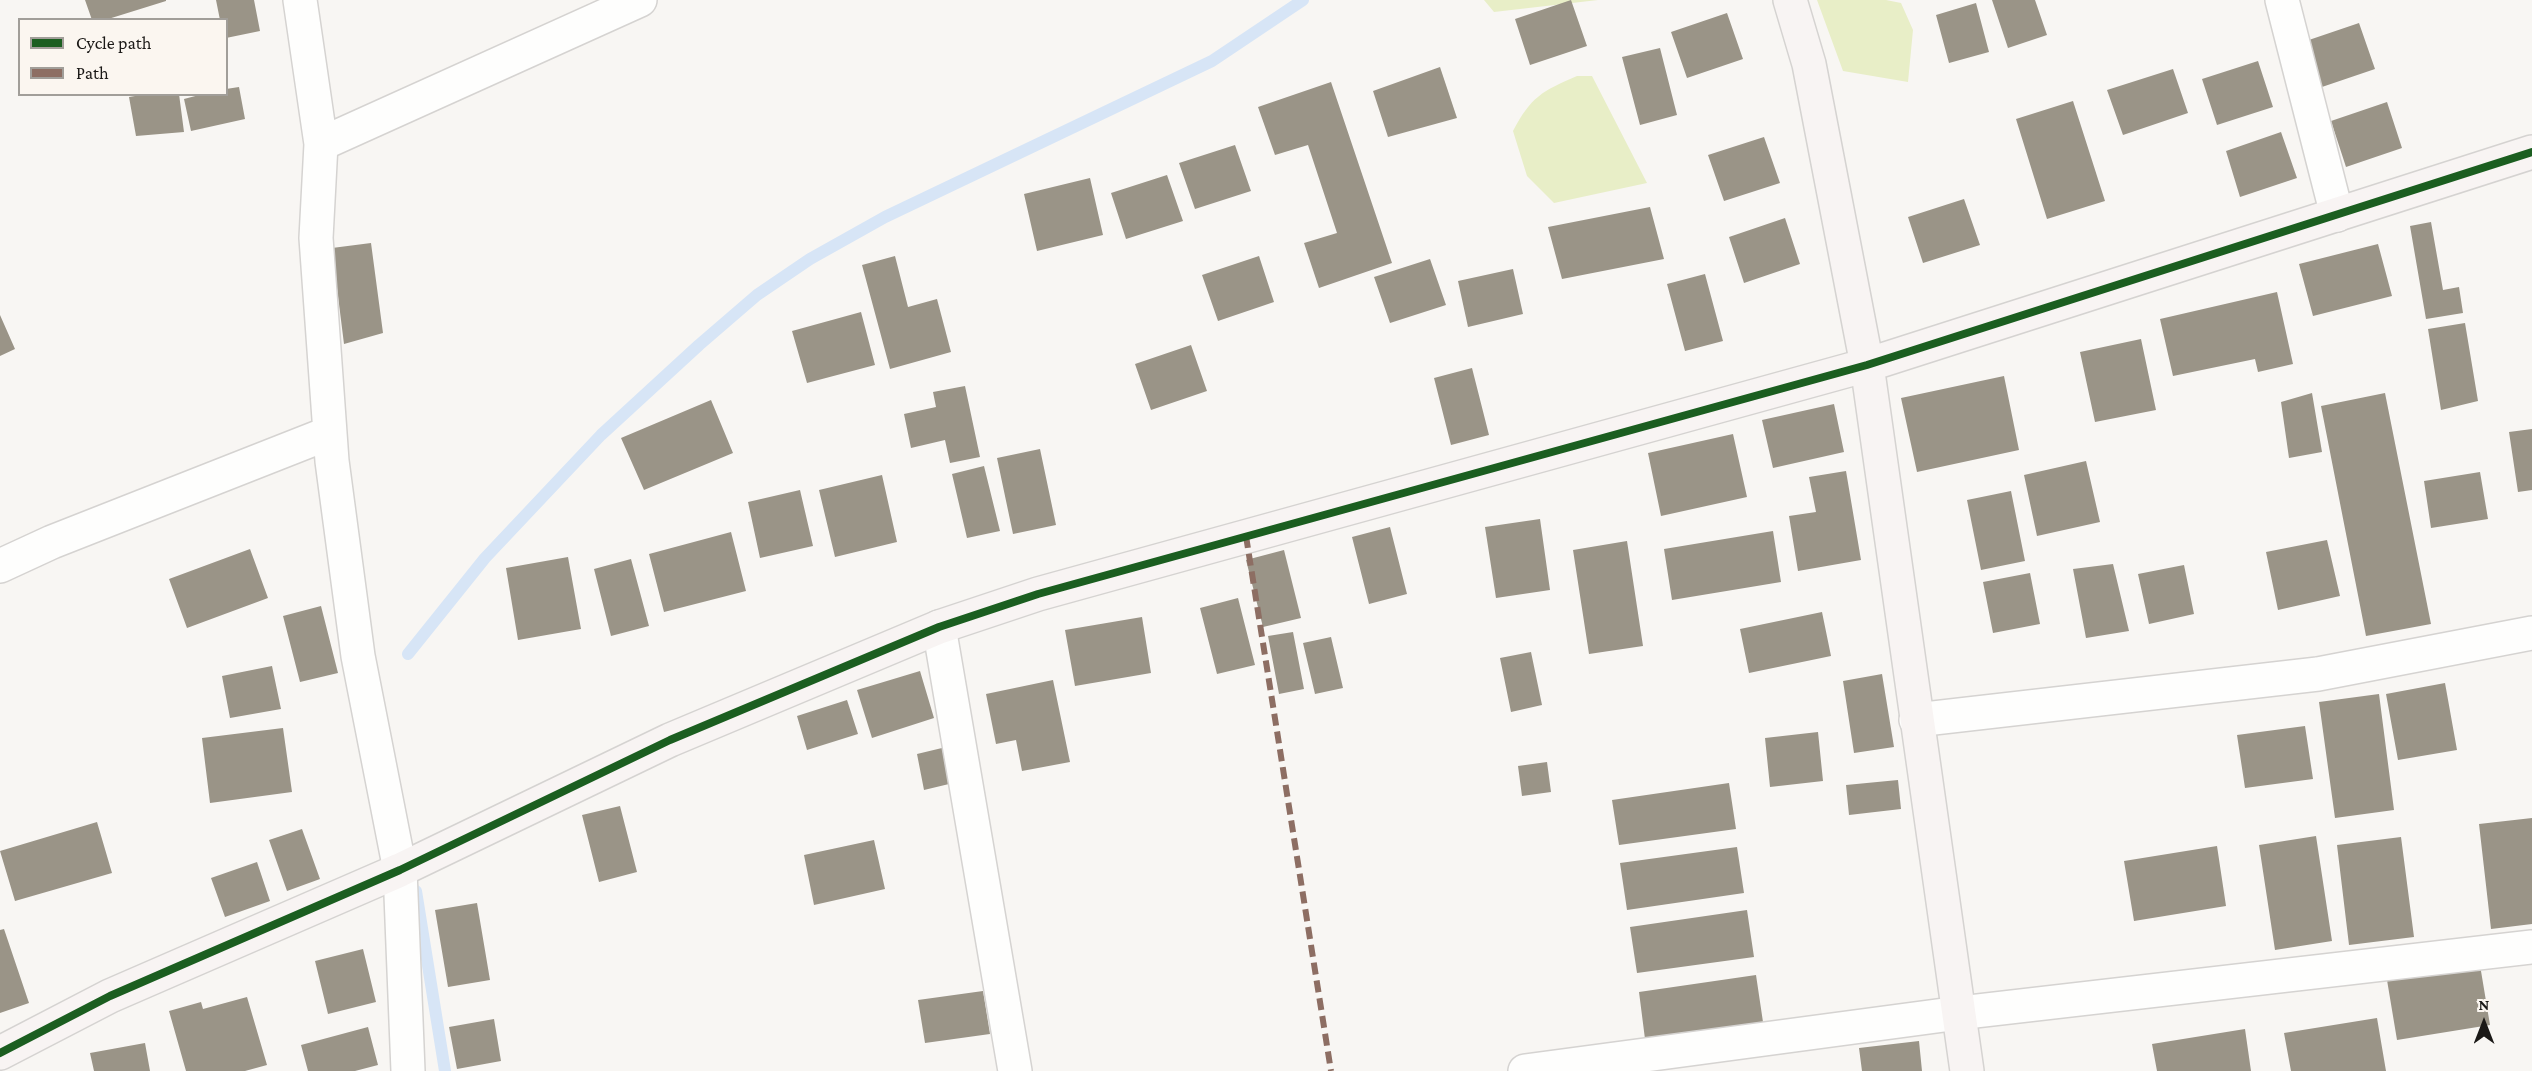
<!DOCTYPE html>
<style>
body{margin:0}
#map{position:relative;width:2532px;height:1071px;overflow:hidden;background:#f8f6f3;font-family:"Crimson Pro",serif}
canvas{display:block}
.legend{position:absolute;left:18px;top:18px;width:210px;height:78px;box-sizing:border-box;background:#fbf6f0;border:2px solid #a19e99;margin:0;padding:8px 10px;list-style:none;font-size:18px;color:#1b1917}
.legend li{display:flex;align-items:center;gap:12px;height:30px}
.legend b{width:30px;border:2px solid #a19e99}
.north{position:absolute;left:2454px;top:993px;width:60px;height:60px;-webkit-text-stroke:4px #fbf6f0;paint-order:stroke;rotate:0deg;font-size:16px;font-weight:700;line-height:24px;text-align:center;color:#1b1917}
.north::after{content:'';display:block;margin:auto;width:21px;height:27px;background:#1b1917;clip-path:polygon(50% 0,100% 100%,50% 72%,0 100%)}
</style>
<div id="map">
<canvas width="2532" height="1071"></canvas>
<ul class="legend">
<li><b style="height:8px;background:#1b5e20"></b>Cycle path</li>
<li><b style="height:8px;background:#8d6e63"></b>Path</li>
</ul>
<div class="north">N</div>
</div>
<script>
const ctx = document.querySelector('canvas').getContext('2d');
ctx.lineJoin = 'round';
function fill(path, color) { ctx.fillStyle = color; ctx.fill(path, 'evenodd'); }
function strokePath(path, color, width, dash) { ctx.strokeStyle = color; ctx.lineWidth = width; ctx.lineCap = dash ? 'butt' : 'round'; ctx.setLineDash(dash || []); ctx.stroke(path); }
fill(new Path2D(`
 M1484,0H1598L1494,12Z
 M1817,0H1886L1901,3L1913,30L1908,82L1843,71Z
 M1577,76H1592L1647,183L1554,203L1527,176L1513,131C1531,97 1542,91 1577,76Z`), '#e8eec7');
strokePath(new Path2D(`
 M408,654L485,558L601,435L699,345L757,295L810,259L885,217L1212,61L1303,0
 M416,891L445,1071`), '#d7e5f6', 12);
fill(new Path2D(`
 M85,0H166V1L105,20H92Z
 M216,0H254L260,31L226,38V20H220Z
 M1571,0L1587,46L1530,65L1515,19Z
 M1992,0H2035L2047,35L2008,48Z
 M1976,3L1989,52L1949,63L1936,15Z
 M1727,13L1743,59L1687,78L1671,32Z
 M2359,23L2375,69L2319,88L2303,42Z
 M1660,48L1677,115L1640,125L1622,57Z
 M2258,61L2273,107L2217,125L2202,79Z
 M1440,67L1457,118L1388,137L1373,91Z
 M2173,69L2188,113L2123,135L2107,90Z
 M1331,82L1392,263L1319,288L1304,243L1337,233L1308,145L1275,155L1258,107Z
 M239,87L245,119L191,131L184,99L203,94H226V89Z
 M147,94H179L184,132L136,136L129,97Z
 M2073,101L2105,201L2047,219L2016,119Z
 M2387,102L2402,148L2346,167L2331,121Z
 M2281,132L2297,178L2240,197L2226,151Z
 M1764,137L1780,183L1724,201L1708,155Z
 M1235,145L1251,191L1195,209L1179,163Z
 M1167,175L1183,221L1126,239L1111,193Z
 M1090,178L1103,235L1037,251L1024,194Z
 M1964,199L1980,245L1923,263L1908,217Z
 M1650,207L1664,259L1562,279L1548,227Z
 M1785,218L1800,264L1744,283L1729,237Z
 M2431,222L2443,290L2459,287L2463,313L2426,319L2410,226Z
 M371,243L383,333L344,344L332,248Z
 M2378,244L2392,296L2313,316L2299,264Z
 M895,256L908,307L937,299L951,352L890,369L862,265Z
 M1259,256L1274,302L1218,321L1202,275Z
 M1430,259L1446,305L1390,323L1374,277Z
 M1513,269L1523,314L1468,327L1458,281Z
 M1705,274L1723,341L1685,351L1667,284Z
 M2277,292L2293,364L2258,372L2255,359L2173,376L2160,319Z
 M861,312L875,365L807,383L792,331Z
 M0,315L15,349L0,356Z
 M2465,323L2478,401L2441,410L2428,329Z
 M2141,339L2156,410L2095,422L2080,352Z
 M1191,345L1207,391L1151,410L1135,364Z
 M1472,368L1489,435L1451,445L1434,378Z
 M2004,376L2019,450L1917,472L1901,398Z
 M965,386L980,457L950,463L945,440L911,448L904,414L936,407L933,392Z
 M2312,393L2322,452L2289,458L2281,402Z
 M2385,393L2431,624L2366,636L2321,406Z
 M711,400L733,453L644,490L621,438Z
 M1834,404L1844,452L1773,468L1762,420Z
 M2532,429V490L2518,492L2509,432Z
 M1733,434L1747,497L1661,516L1648,453Z
 M1040,449L1056,525L1013,534L997,458Z
 M2086,461L2100,522L2037,536L2024,475Z
 M984,466L1000,531L967,538L952,474Z
 M1846,471L1861,560L1798,571L1789,516L1816,512L1809,477Z
 M2480,472L2488,519L2431,528L2424,481Z
 M882,475L897,542L835,557L819,490Z
 M800,490L813,546L760,558L748,502Z
 M2011,491L2025,561L1981,570L1967,500Z
 M1540,519L1550,590L1496,598L1485,527Z
 M1390,527L1407,594L1369,604L1352,537Z
 M1773,531L1781,582L1672,600L1664,549Z
 M731,532L746,591L664,612L649,554Z
 M2327,540L2340,596L2278,610L2266,552Z
 M1627,541L1643,646L1589,654L1573,550Z
 M250,549L268,598L187,628L169,579Z
 M1284,550L1301,618L1263,627L1246,560Z
 M568,557L581,629L518,640L506,568Z
 M631,559L649,626L611,636L594,569Z
 M2113,564L2129,631L2086,638L2073,569Z
 M2184,565L2194,614L2149,624L2138,574Z
 M2030,573L2040,624L1993,633L1983,582Z
 M1238,598L1255,665L1217,674L1200,608Z
 M321,606L338,673L300,682L283,616Z
 M1822,612L1831,656L1749,673L1740,629Z
 M1142,617L1151,673L1075,686L1065,630Z
 M1293,632L1304,689L1279,694L1268,636Z
 M1331,637L1343,688L1315,694L1303,643Z
 M1531,652L1542,705L1511,712L1500,658Z
 M272,666L281,709L230,718L222,676Z
 M920,671L934,718L872,738L857,690Z
 M1882,674L1894,747L1854,753L1843,681Z
 M1053,680L1070,762L1022,771L1016,740L996,744L986,694Z
 M2445,683L2457,750L2398,760L2386,694Z
 M2379,694L2394,810L2335,818L2319,702Z
 M847,700L858,734L807,750L797,716Z
 M2305,726L2313,779L2245,788L2237,735Z
 M283,728L292,792L210,803L202,738Z
 M1818,732L1823,781L1770,787L1765,738Z
 M942,748L949,784L924,790L917,754Z
 M1547,762L1551,792L1522,796L1518,766Z
 M1898,780L1901,809L1849,815L1846,785Z
 M1729,783L1736,829L1619,845L1612,800Z
 M620,806L637,872L599,882L582,815Z
 M2532,818V924L2491,929L2479,824Z
 M97,822L112,873L15,901L0,851Z
 M302,829L320,879L287,891L269,840Z
 M2316,836L2332,941L2275,950L2259,845Z
 M2401,837L2414,937L2349,945L2337,845Z
 M874,840L885,889L814,905L804,855Z
 M2217,846L2226,906L2134,921L2124,861Z
 M1737,847L1744,893L1627,910L1620,863Z
 M257,862L270,901L225,917L211,878Z
 M477,903L490,980L448,987L435,910Z
 M1747,910L1754,957L1637,973L1630,927Z
 M4,929L29,1003L0,1013V930Z
 M363,949L376,1002L328,1014L315,961Z
 M2480,965L2490,1025L2397,1040L2387,980Z
 M1756,975L1763,1022L1645,1039L1639,992Z
 M983,991L990,1034L925,1043L918,1000Z
 M247,997L267,1065L245,1071H186L169,1011L201,1002L203,1009Z
 M2377,1018L2386,1071H2291L2284,1033Z
 M494,1019L501,1061L457,1069L449,1027Z
 M368,1027L378,1065L355,1071H308L301,1045Z
 M2245,1029L2251,1071H2157L2152,1044Z
 M1919,1041L1922,1071H1862L1859,1048Z
 M145,1043L150,1071H94L90,1053Z`), '#9a9487');
const street = new Path2D(`
 M300,0L321,144L316,238L332,461L358,656L400,870L408,1071
 M2282,0L2337,215
 M321,144L640,0
 M0,566L52,542L329,433
 M939,627L1015,1071
 M1916,720L2318,674L2532,633
 M1525,1071L1959,1013L2532,947`);
const secondary = new Path2D(`
 M1790,0L1809,64L1867,365L1967,1071
 M0,1053L110,996L400,870L670,740L939,627L1038,594L1867,365L2532,152`);
strokePath(street, '#d5d3d1', 36);
strokePath(secondary, '#d5d3d1', 36);
strokePath(street, '#fefefd', 33);
strokePath(secondary, '#f8f4f3', 33);
strokePath(new Path2D(`
 M1246,536L1331,1071`), '#8d6e63', 6, [12, 6]);
strokePath(new Path2D(`
 M0,1053L110,996L400,870L670,740L939,627L1038,594L1867,365L2532,152`), '#1b5e20', 8);
</script>
